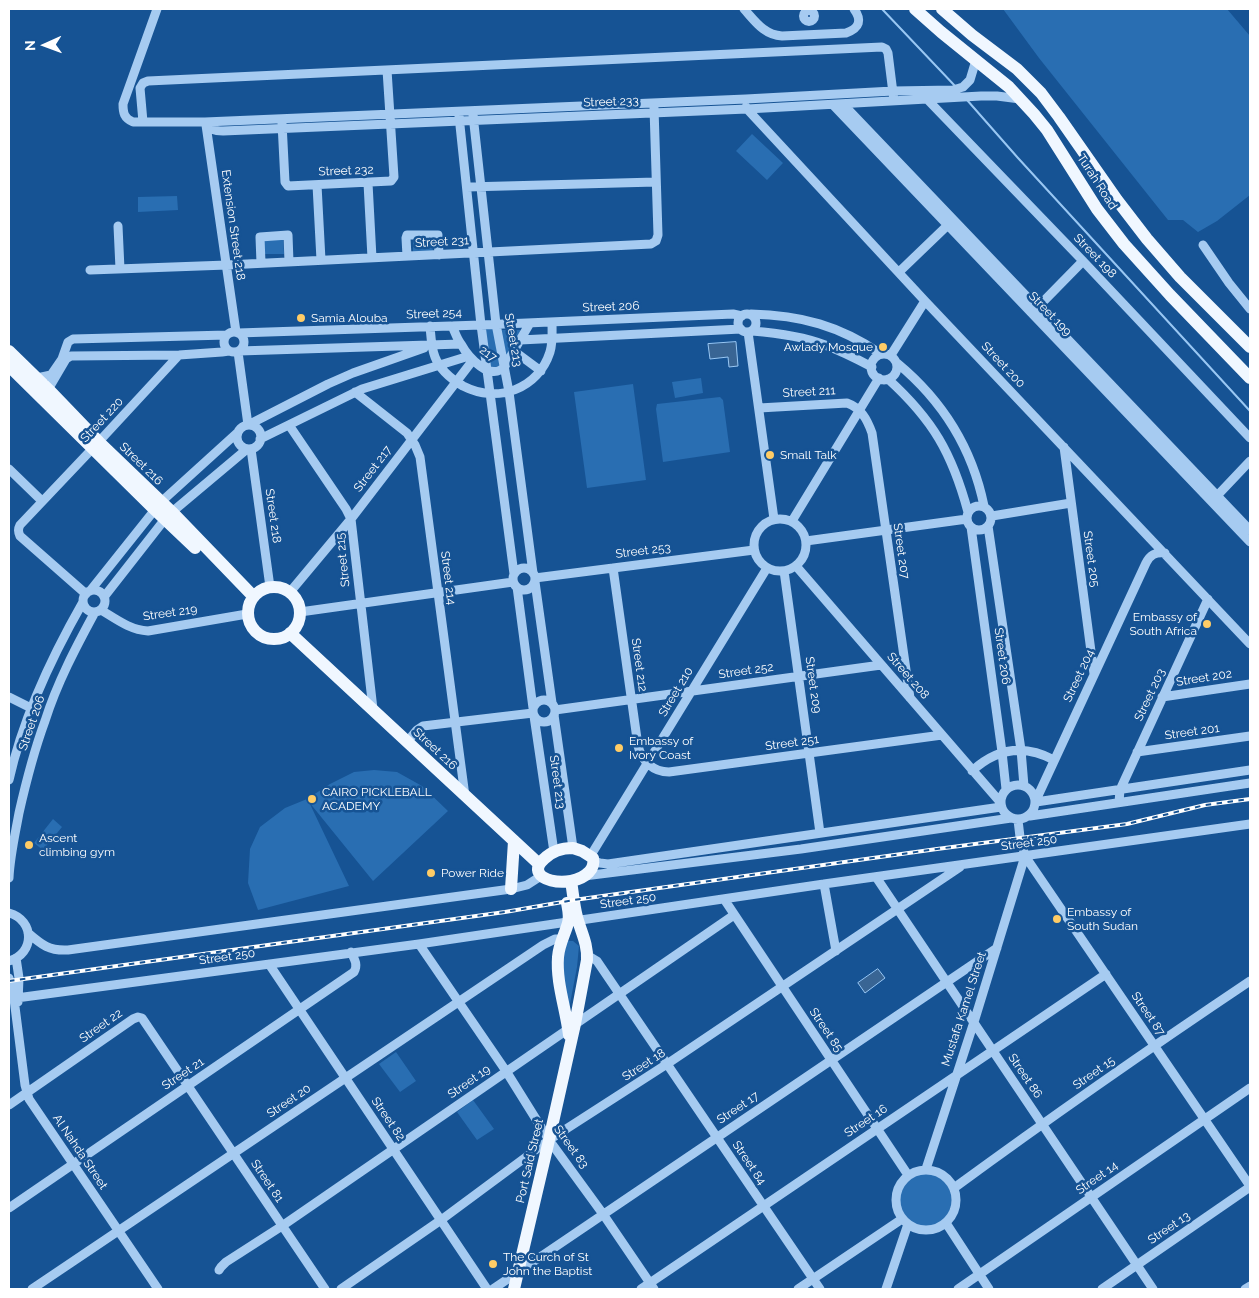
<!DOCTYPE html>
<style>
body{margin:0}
#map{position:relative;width:1259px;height:1298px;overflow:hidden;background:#165394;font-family:Raleway,sans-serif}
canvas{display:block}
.frame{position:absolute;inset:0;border:10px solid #fff;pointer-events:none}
.north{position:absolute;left:20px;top:20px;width:50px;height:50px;-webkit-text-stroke:4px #165394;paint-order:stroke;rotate:268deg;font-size:14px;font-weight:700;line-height:20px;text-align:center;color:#fff}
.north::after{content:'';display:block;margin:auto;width:18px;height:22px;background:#fff;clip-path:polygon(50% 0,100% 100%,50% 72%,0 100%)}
</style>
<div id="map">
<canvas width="1259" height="1298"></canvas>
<div class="frame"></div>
<div class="north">N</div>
</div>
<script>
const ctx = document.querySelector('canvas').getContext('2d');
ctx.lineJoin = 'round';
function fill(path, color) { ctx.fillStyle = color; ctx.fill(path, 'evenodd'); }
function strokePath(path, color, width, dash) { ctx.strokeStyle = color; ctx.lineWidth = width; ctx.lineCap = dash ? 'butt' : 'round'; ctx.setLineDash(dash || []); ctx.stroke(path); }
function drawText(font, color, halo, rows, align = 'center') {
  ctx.font = font + ' Raleway,sans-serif'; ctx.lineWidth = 5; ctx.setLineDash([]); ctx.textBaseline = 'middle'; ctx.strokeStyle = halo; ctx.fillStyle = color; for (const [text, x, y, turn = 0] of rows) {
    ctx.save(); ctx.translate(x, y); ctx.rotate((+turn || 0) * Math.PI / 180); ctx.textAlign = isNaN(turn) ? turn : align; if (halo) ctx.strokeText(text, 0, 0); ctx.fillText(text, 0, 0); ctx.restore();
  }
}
fill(new Path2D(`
 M1003,9H1227L1250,36V195L1217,221L1198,232L1183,220H1168L1039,58Z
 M752,134L783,163L767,180L736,151Z
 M177,196L178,210L138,212V197Z
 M432,236L433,253L413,254V237Z
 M283,237L284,254H264L263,238Z
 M495,327L502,366L488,368L484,328Z
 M501,330H520L521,332L505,361Z
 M701,378L703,393L675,398L672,382Z
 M633,384L646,480L587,488L574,392Z
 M720,397L723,400L730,452L663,462L656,409L657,404Z
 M374,770L397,772L422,786L448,811L373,881L309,802L349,886L258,910L248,883L250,849L260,827L285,808L307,799L330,784L354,772Z
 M53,819L62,827L43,850L34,843Z
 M567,941H573L579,946L577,967L569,1009L561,964Z
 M396,1052L416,1081L400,1092L379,1064Z
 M473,1100L494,1129L477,1140L457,1112Z
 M898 1200a27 27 0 1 1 54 0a27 27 0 1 1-54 0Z`), '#296eb2');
const water = new Path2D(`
 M736,342L738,366L729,367L728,357L710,359L708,344Z
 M878,969L885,978L865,993L858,983Z`);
fill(water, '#396594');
strokePath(water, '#99c7f3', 1);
strokePath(new Path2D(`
 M882,9L956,87
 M967,100L1018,158L1250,411`), '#99c7f3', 2);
strokePath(new Path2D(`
 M157,9L123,104C123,113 124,118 133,122H205L746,99L893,91L953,90L963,87L970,80L976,60
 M744,9C755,21 764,35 782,36L846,33C860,28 862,20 854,9
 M803.5 16a5.5 5.5 0 1 1 11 0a5.5 5.5 0 1 1-11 0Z
 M924,96L1083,261L1250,438
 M843,104L1250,530
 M833,105L1250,542
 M746,107L747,109L925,301L1250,644
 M473,115L496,324L509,392L533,573
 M459,116L481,325L514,574
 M143,122L140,88L143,83L148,81L882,47L886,49L888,53L894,101
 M205,122C211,130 214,131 223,131L747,109L981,96H997L1020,99
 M282,123L285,182L288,186L391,181L394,177L387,70
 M206,125L236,332
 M368,183L372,258
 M317,185L321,260
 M467,187L656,182
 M118,226L120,269
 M1203,245L1229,283L1250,309
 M407,256L406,238L407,235H438L439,255
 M261,263L260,237L288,235L289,262
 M90,270L227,265L651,244L656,241L658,235L654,108
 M899,272L951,222
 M1034,311L1083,261
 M751,314C801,315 840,326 881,354
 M738 323a9 9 0 1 1 18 0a9 9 0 1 1-18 0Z
 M430,326C431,336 431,347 435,357C440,370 451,379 463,386C498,404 538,389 550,352C553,342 552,332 552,322
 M452,326C455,332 457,339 461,344C468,357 491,383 505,366L530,323
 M752,331C777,333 802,336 825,345C841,351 857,359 872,367
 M748,332L774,519
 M224 342a10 10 0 1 1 20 0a10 10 0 1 1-20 0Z
 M238,333L481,325L733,314L742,316
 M520,340L741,329
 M239,351L461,344
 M514,351L541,371
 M238,352L248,425
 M871 367a13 13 0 1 1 26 0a13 13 0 1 1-26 0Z
 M891,355L925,301
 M897,363C943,401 972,447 984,506
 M37,378L51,375L62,359L68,342L73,339L227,335
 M888,379C933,420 952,453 968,512
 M355,392L407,433L415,445L420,457L465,796
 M46,393L66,359L71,356L179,355L222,352L229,351
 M759,408L847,403C861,408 867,419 872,433L910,698
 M248,425L328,384L353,373L424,348
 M289,425L346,509L351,519L373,709
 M237 437a12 12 0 1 1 24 0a12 12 0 1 1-24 0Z
 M260,439L362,389L469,356
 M1064,447L1094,674
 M251,449L270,587
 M9,469L42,501
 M1214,499L1250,461
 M967 518a12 12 0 1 1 24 0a12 12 0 1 1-24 0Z
 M172,512L247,449
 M992,516L1071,503
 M754 545a26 26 0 1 1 52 0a26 26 0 1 1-52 0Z
 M792,521L879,378
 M988,526L1021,750L1024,786
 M971,527L1002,752L1006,789
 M806,541L967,519
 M796,566L1001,803
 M613,568L638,746C642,761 653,772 669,772L942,735
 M513 579a11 11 0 1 1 22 0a11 11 0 1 1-22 0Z
 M784,571L820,833
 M535,578L754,550
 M535,582L552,703
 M517,587L533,708
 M83 601a11 11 0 1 1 22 0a11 11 0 1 1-22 0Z
 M90,591L161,502L237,433
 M290,592L351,519L473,360
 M86,594L20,536C18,531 18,529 20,525L93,448L179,355
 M104,597L165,519
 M101,610C116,619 130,630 148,631L247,614
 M300,612L513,582
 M9,697L31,708
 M1162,697L1250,684
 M533 711a11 11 0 1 1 22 0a11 11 0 1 1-22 0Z
 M555,710L881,665
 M554,715L573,848
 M534,716L554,852
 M407,742L417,730L423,726L533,713
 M1137,752L1250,736
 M972,771C997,748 1024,744 1054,760
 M9,780C23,717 51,658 83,602
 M1001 802a17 17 0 1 1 34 0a17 17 0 1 1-34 0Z
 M1036,800L1146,563C1150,555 1155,552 1165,553
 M1036,802L1250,770
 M1119,802L1120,790L1208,599
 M1030,816L1250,783
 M1018,820L1020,837L1025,856L1250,1186
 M591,855L767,568
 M594,861L600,863L608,864L1001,807
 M584,876L801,849L1011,818
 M876,877L1153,1289
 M9,878C10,856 15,835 19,813C26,782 34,751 45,721C57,683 76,647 95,612
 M824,884L836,951
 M724,899L908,1175
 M9,913C35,920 35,954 9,961
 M28,933C42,945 49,951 68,950L511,889L527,885L541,876
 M419,944L506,1071L549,1140L603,1214L654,1289
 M587,955L597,961L820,1289
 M16,958L19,978L18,1002
 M269,964L487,1289
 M9,978L14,999L25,1085L29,1099L158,1289
 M9,999L419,944L824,884L1250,824
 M9,1105L133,1019L138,1017L142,1018L325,1289
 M926,1169L974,1022L1025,856
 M896 1200a30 30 0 1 1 60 0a30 30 0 1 1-60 0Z
 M954,1188C1051,1117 1150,1048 1250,981
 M9,1208L354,972C358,965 355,960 351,952
 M946,1223L989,1289
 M219,1270L221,1267L226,1262L282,1226L734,915
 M32,1289L543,945L555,939H562
 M341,1289L441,1220L549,1140L667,1064L960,867
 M493,1289L997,948
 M641,1289L1106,974
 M798,1289L902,1219
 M886,1289L908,1224
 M958,1289L1250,1088
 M1102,1289L1250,1187
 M1245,1289L1250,1286`), '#a6cbf1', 9);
strokePath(new Path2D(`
 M915,9L941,32L1009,87L1034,114L1047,130L1097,209L1124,244L1170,295L1250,378
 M942,9L972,35L1017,69L1041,93L1059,117L1117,200L1147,239L1180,277L1250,347
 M9,351L49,390L99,442L172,512L253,596
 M9,366L154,509L195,548
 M248 613a26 26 0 1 1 52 0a26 26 0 1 1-52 0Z
 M290,633L539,864
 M573,848L582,851L593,858C594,863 593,868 589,872C571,891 521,880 544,859C552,851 562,848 573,848Z
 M511,889L514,841
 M567,903C568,909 570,916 568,923C565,934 559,944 558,957C556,983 566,1009 569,1035
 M514,1289L549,1140L575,1024L587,960C588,944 581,932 577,917C574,906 573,893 571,881`), '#f0f7ff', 12);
const rail = new Path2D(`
 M9,981L505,912L574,900L937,849L1127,824L1205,805L1250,799`);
strokePath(rail, '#fff', 4);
strokePath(rail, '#165394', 2, [5.5]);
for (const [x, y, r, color] of [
 [301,318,5,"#fc6"],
 [883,347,5,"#fc6"],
 [770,455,5,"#fc6"],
 [1207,624,5,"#fc6"],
 [619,748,5,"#fc6"],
 [312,799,5,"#fc6"],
 [29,845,5,"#fc6"],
 [431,873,5,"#fc6"],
 [1057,919,5,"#fc6"],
 [493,1264,5,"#fc6"]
]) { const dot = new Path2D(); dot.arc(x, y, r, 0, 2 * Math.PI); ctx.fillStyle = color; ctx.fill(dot); strokePath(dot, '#165394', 2); }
drawText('12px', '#fff', '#165394', [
 ["Street 233",611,102,-2],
 ["Street 232",346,171,-2],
 ["Turah Road",1097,182,57],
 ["Extension Street 218",233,225,82],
 ["Street 231",442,242,-3],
 ["Street 198",1095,256,46],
 ["Street 206",611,307,-2],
 ["Street 254",434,314,-2],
 ["Street 199",1050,314,46],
 ["Street 213",513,340,80],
 ["217",488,354,35],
 ["Street 200",1003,365,47],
 ["Street 211",809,392,-3],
 ["Street 220",102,420,-47],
 ["Street 216",141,464,44],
 ["Street 217",373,469,-53],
 ["Street 218",273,516,82],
 ["Street 253",643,551,-7],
 ["Street 207",901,551,82],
 ["Street 205",1091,559,82],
 ["Street 215",343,560,-96],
 ["Street 214",448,578,83],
 ["Street 219",170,613,-8],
 ["Street 206",1002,656,82],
 ["Street 212",639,665,82],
 ["Street 252",746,671,-8],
 ["Street 208",908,676,49],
 ["Street 204",1079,676,-65],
 ["Street 202",1204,678,-9],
 ["Street 209",813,685,82],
 ["Street 210",676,692,-59],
 ["Street 203",1150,695,-65],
 ["Street 206",32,723,-71],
 ["Street 201",1192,732,-8],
 ["Street 251",792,743,-8],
 ["Street 216",435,749,43],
 ["Street 213",557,782,82],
 ["Street 250",1029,843,-8],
 ["Street 250",628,901,-8],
 ["Street 250",227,957,-8],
 ["Mustafa Kamel Street",964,1009,-72],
 ["Street 87",1148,1014,56],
 ["Street 22",101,1026,-35],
 ["Street 85",826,1030,56],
 ["Street 18",644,1065,-33],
 ["Street 15",1094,1073,-35],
 ["Street 21",183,1074,-34],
 ["Street 86",1025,1076,56],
 ["Street 19",469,1082,-35],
 ["Street 20",289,1101,-34],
 ["Street 17",738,1108,-34],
 ["Street 82",388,1119,56],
 ["Street 16",866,1121,-34],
 ["Street 83",571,1147,54],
 ["Al Nahda Street",80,1152,56],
 ["Port Said Street",530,1161,-77],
 ["Street 84",749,1163,56],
 ["Street 14",1097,1178,-35],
 ["Street 81",267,1181,56],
 ["Street 13",1169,1228,-34]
]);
drawText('12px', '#fff', '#165394', [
 ["Samia Alouba",311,318],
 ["Awlady Mosque",873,347,"right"],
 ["Small Talk",780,455],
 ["Embassy of",1197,617,"right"],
 ["South Africa",1197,631,"right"],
 ["Embassy of",629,741],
 ["Ivory Coast",629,755],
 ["CAIRO PICKLEBALL",322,792],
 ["ACADEMY",322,806],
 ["Ascent",39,838],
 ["climbing gym",39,852],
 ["Power Ride",441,873],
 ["Embassy of",1067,912],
 ["South Sudan",1067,926],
 ["The Curch of St",503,1257],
 ["John the Baptist",503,1271]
], 'left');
</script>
